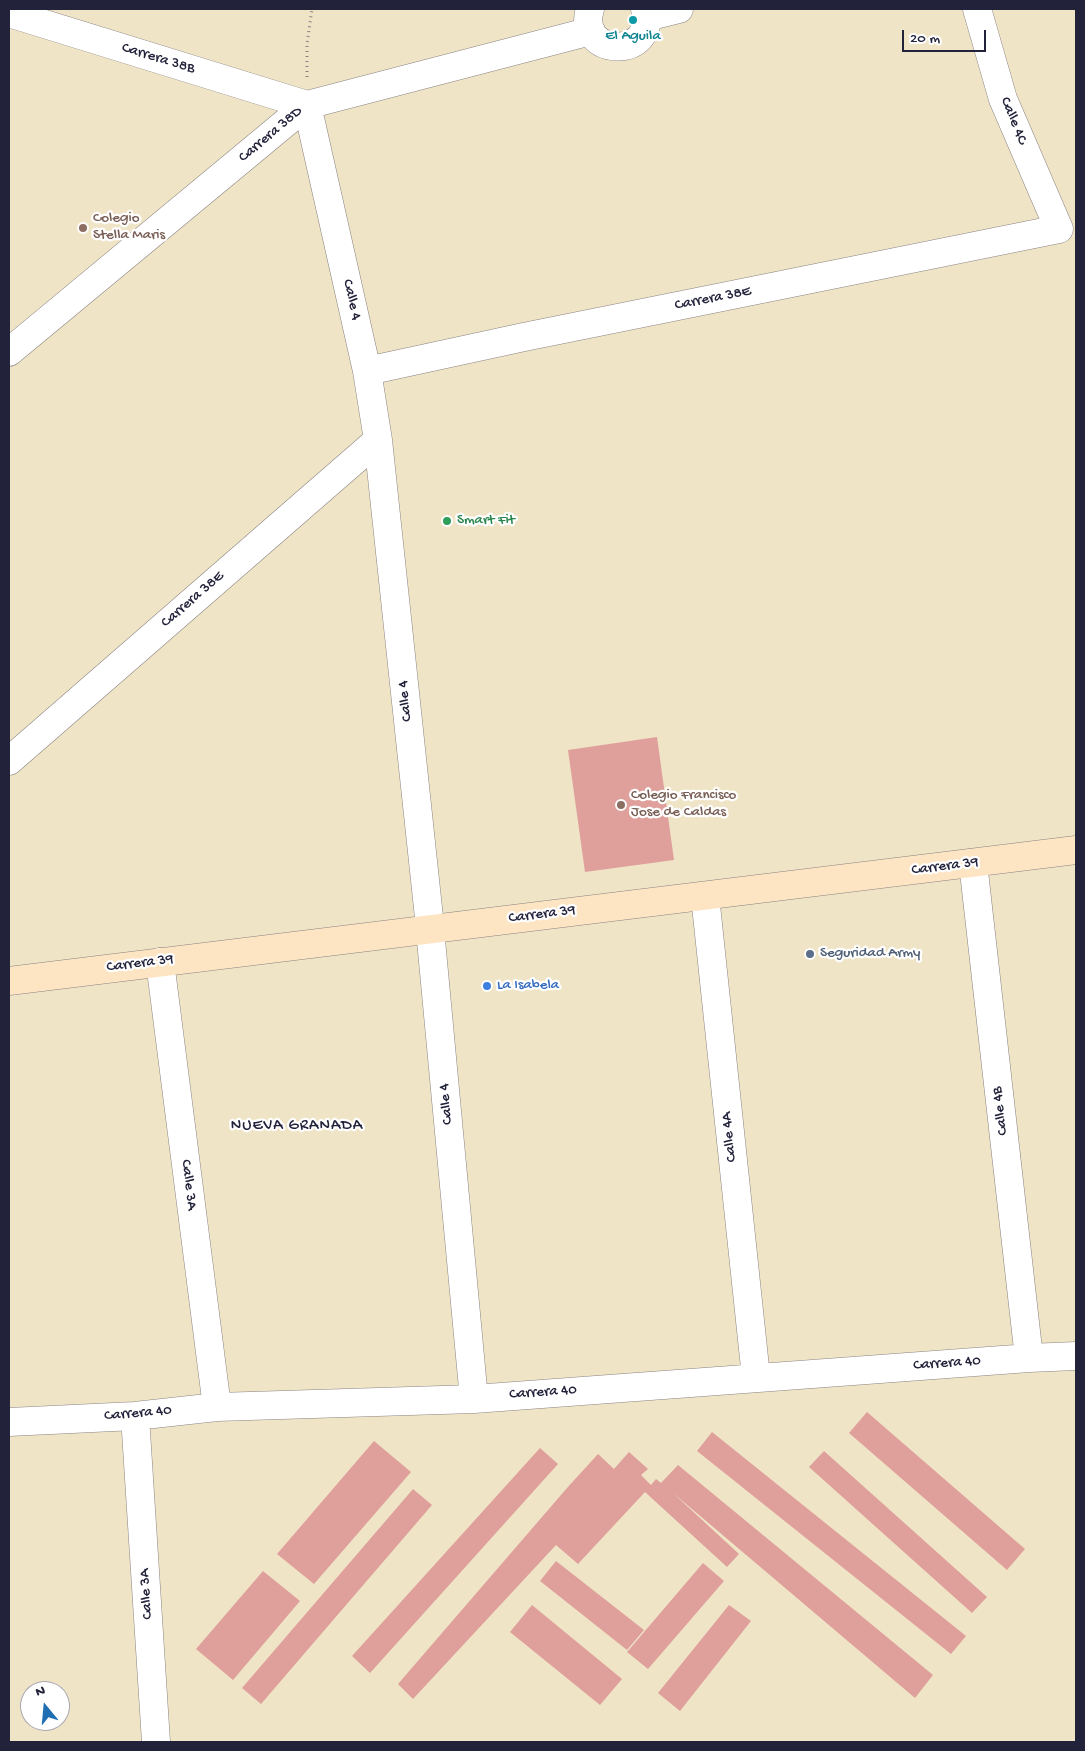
<!DOCTYPE html>
<style>
body{margin:0}
#map{position:relative;width:1085px;height:1751px;overflow:hidden;background:#f0e4c7;font-family:"Gochi Hand",sans-serif}
canvas{display:block}
.frame{position:absolute;inset:0;border:10px solid #22223b;pointer-events:none}
.north{position:absolute;left:20px;top:1681px;width:50px;height:50px;box-sizing:border-box;background:#fff;border:1px solid #a7a7b1;border-radius:50%;rotate:343deg;font-size:14px;font-weight:700;line-height:20px;text-align:center;color:#22223b}
.north::after{content:'';display:block;margin:auto;width:18px;height:22px;background:#1f6fb2;clip-path:polygon(50% 0,100% 100%,50% 72%,0 100%)}
.scale{position:absolute;left:902px;top:30px;width:84px;height:22px;box-sizing:border-box;border:2px solid #22223b;border-top:0;padding-left:6px;font-size:15px;line-height:18px;white-space:nowrap;color:#22223b;-webkit-text-stroke:4px #fff;paint-order:stroke}
</style>
<div id="map">
<canvas width="1085" height="1751"></canvas>
<div class="frame"></div>
<div class="north">N</div>
<div class="scale">20 m</div>
</div>
<script>
const ctx = document.querySelector('canvas').getContext('2d');
ctx.lineJoin = 'round';
function fill(path, color) { ctx.fillStyle = color; ctx.fill(path, 'evenodd'); }
function strokePath(path, color, width, dash) { ctx.strokeStyle = color; ctx.lineWidth = width; ctx.lineCap = dash ? 'butt' : 'round'; ctx.setLineDash(dash || []); ctx.stroke(path); }
function drawText(font, color, halo, rows, align = 'center') {
  ctx.font = font + ' "Gochi Hand",sans-serif'; ctx.lineWidth = 4.5; ctx.setLineDash([]); ctx.textBaseline = 'middle'; ctx.strokeStyle = halo; ctx.fillStyle = color; for (const [text, x, y, turn = 0] of rows) {
    ctx.save(); ctx.translate(x, y); ctx.rotate((+turn || 0) * Math.PI / 180); ctx.textAlign = isNaN(turn) ? turn : align; if (halo) ctx.strokeText(text, 0, 0); ctx.fillText(text, 0, 0); ctx.restore();
  }
}
fill(new Path2D(`
 M657,737L674,860L585,872L568,750Z
 M867,1412L1025,1549L1007,1570L849,1433Z
 M712,1432L966,1636L951,1654L697,1451Z
 M374,1441L411,1472L314,1584L277,1554Z
 M540,1448L558,1464L370,1673L352,1656Z
 M824,1451L987,1597L972,1613L809,1467Z
 M629,1452L648,1469L641,1475L651,1485L656,1479L661,1483L678,1465L933,1675L915,1698L673,1493L739,1554L727,1567L645,1492L578,1564L556,1545L413,1699L398,1684L567,1488L598,1454L614,1469Z
 M413,1489L432,1505L261,1704L242,1688Z
 M556,1561L644,1630L627,1650L540,1581Z
 M703,1563L724,1581L648,1669L627,1652Z
 M263,1571L300,1601L233,1680L196,1649Z
 M532,1605L622,1679L600,1705L510,1632Z
 M729,1605L751,1621L680,1711L658,1693Z`), '#df9f9b');
const street = new Path2D(`
 M590,9C575,57 658,61 645,9
 M9,13L307,105
 M647,17L679,9
 M307,105L367,371L378,440L428,908L474,1399
 M9,352L307,105L591,31
 M367,371L524,337L1059,229L1003,99L977,9
 M9,761L378,440
 M973,863L1029,1358
 M705,896L756,1377
 M160,962L217,1407
 M135,1416L156,1742
 M9,1422L135,1416L217,1407L474,1399L1029,1358L1076,1356`);
const secondary = new Path2D(`
 M9,981L1076,850`);
strokePath(street, '#898381', 29);
strokePath(secondary, '#898381', 29);
strokePath(new Path2D(`
 M307,77V44L312,9`), '#898381', 3, [1, 4]);
strokePath(street, '#fff', 28);
strokePath(secondary, '#fde5c4', 28);
for (const [x, y, r, color] of [
 [633,20,5,"#0f9aa8"],
 [83,228,5,"#8d6e63"],
 [447,521,5,"#2e9e5b"],
 [621,805,5,"#8d6e63"],
 [810,954,5,"#5c6f8a"],
 [487,986,5,"#3f7fe0"]
]) { const dot = new Path2D(); dot.arc(x, y, r, 0, 2 * Math.PI); ctx.fillStyle = color; ctx.fill(dot); strokePath(dot, '#fff', 2); }
drawText('15px', '#0d838f', '#fff', [
 ["El Aguila",633,37]
]);
drawText('15px', '#22223b', '#fff', [
 ["Carrera 38B",158,59,17],
 ["Calle 4C",1013,121,68],
 ["Carrera 38D",271,135,-40],
 ["Carrera 38E",713,299,-11],
 ["Calle 4",351,300,77],
 ["Carrera 38E",193,600,-41],
 ["Calle 4",406,701,-96],
 ["Carrera 39",945,867,-7],
 ["Carrera 39",542,915,-7],
 ["Carrera 39",140,964,-7],
 ["Calle 4",447,1104,-95],
 ["Calle 4B",1001,1111,-97],
 ["Calle 4A",730,1137,-96],
 ["Calle 3A",188,1185,83],
 ["Carrera 40",947,1364,-4],
 ["Carrera 40",543,1393,-4],
 ["Carrera 40",138,1414,-5],
 ["Calle 3A",147,1594,-94]
]);
drawText('15px', '#785e54', '#fff', [
 ["Colegio",93,219],
 ["Stella Maris",93,236],
 ["Colegio Francisco",631,796],
 ["Jose de Caldas",631,813]
], 'left');
drawText('15px', '#27864d', '#fff', [
 ["Smart Fit",457,521]
], 'left');
drawText('15px', '#4e5e75', '#fff', [
 ["Seguridad Army",820,954]
], 'left');
drawText('15px', '#366cbe', '#fff', [
 ["La Isabela",497,986]
], 'left');
ctx.letterSpacing = '1px';
drawText('16px', '#22223b', '#fff', [
 ["NUEVA GRANADA",297,1127]
]);
ctx.letterSpacing = '0px';
</script>
